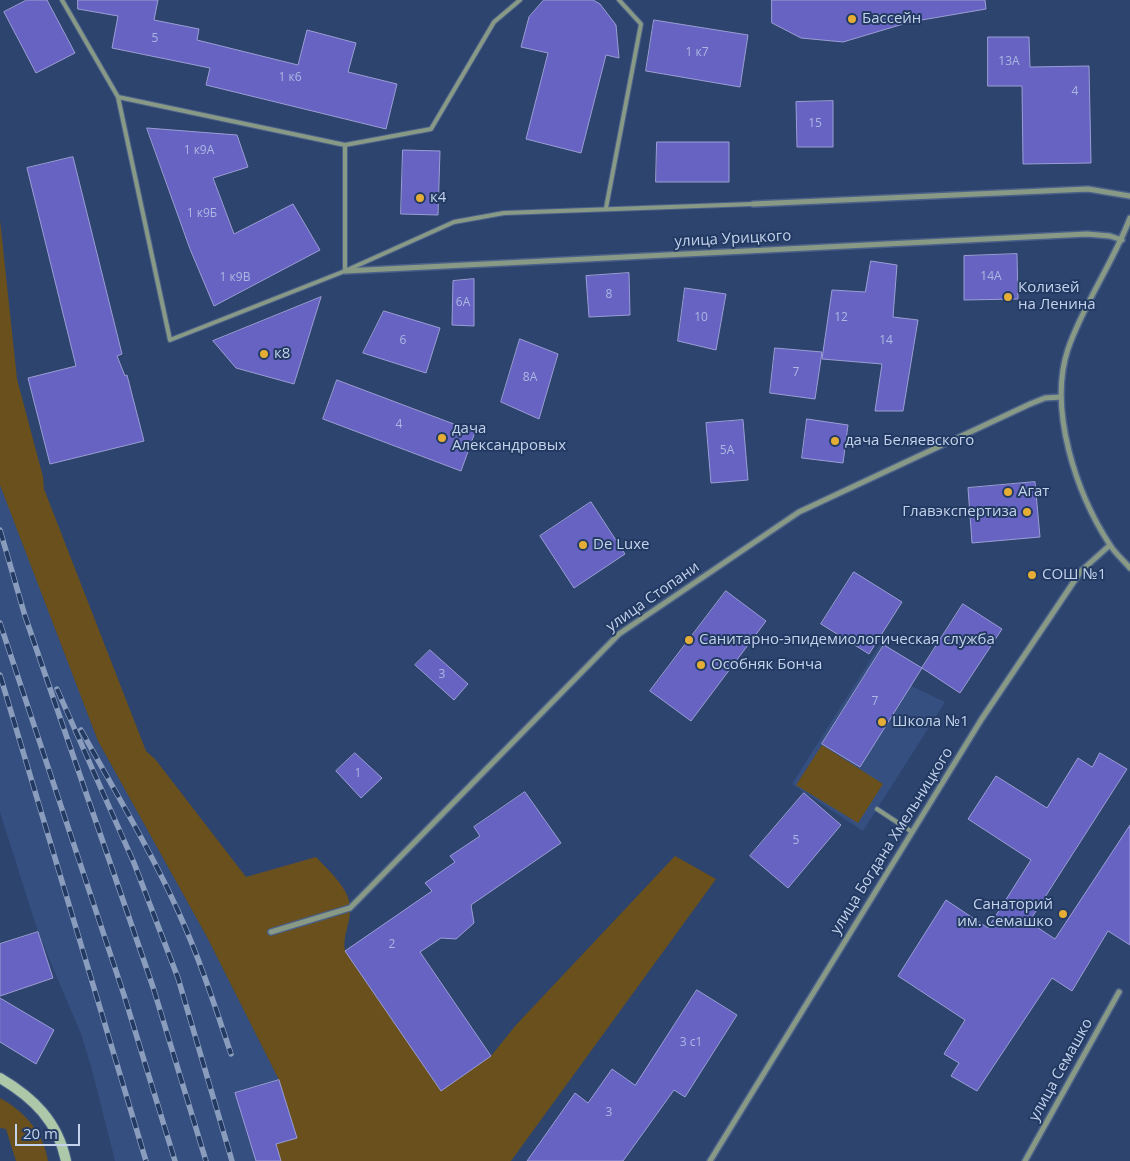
<!DOCTYPE html>
<meta charset="utf-8">
<style>
body{margin:0}
#map{position:relative;width:1130px;height:1161px;overflow:hidden;background:#2d446f;font-family:"Open Sans",sans-serif}
canvas{display:block}
.scale{position:absolute;left:15px;top:1124px;width:65px;height:22px;box-sizing:border-box;border:2px solid #c4d3ec;border-top:0;padding-left:6px;font-size:15px;line-height:18px;white-space:nowrap;color:#c4d3ec;-webkit-text-stroke:4px #233a63;paint-order:stroke}
</style>
<div id="map">
<canvas width="1130" height="1161"></canvas>
<div class="scale">20 m</div>
</div>
<script>
const ctx = document.querySelector('canvas').getContext('2d');
ctx.lineJoin = 'round';
function fill(path, color) { ctx.fillStyle = color; ctx.fill(path, 'evenodd'); }
function strokePath(path, color, width, dash) { ctx.strokeStyle = color; ctx.lineWidth = width; ctx.lineCap = dash ? 'butt' : 'round'; ctx.setLineDash(dash || []); ctx.stroke(path); }
function drawText(font, color, halo, rows, align = 'center') {
  ctx.font = font + ' "Open Sans",sans-serif'; ctx.lineWidth = 4; ctx.setLineDash([]); ctx.textBaseline = 'middle'; ctx.strokeStyle = halo; ctx.fillStyle = color; for (const [text, x, y, turn = 0] of rows) {
    ctx.save(); ctx.translate(x, y); ctx.rotate((+turn || 0) * Math.PI / 180); ctx.textAlign = isNaN(turn) ? turn : align; if (halo) ctx.strokeText(text, 0, 0); ctx.fillText(text, 0, 0); ctx.restore();
  }
}
fill(new Path2D(`
 M0,484L98,741L207,937L279,1080L235,1093L256,1161H115L91,1066L81,1034L38,932L0,812Z
 M881,643L922,668L911,686L945,702L863,831L792,784Z`), '#354f80');
fill(new Path2D(`
 M0,220L17,379L43,477L44,489L146,751L155,759L246,877L316,857C328,870 350,889 350,908C351,923 342,936 345,951L441,1090L491,1056L516,1025L675,856L716,879L511,1161H281L276,1144L297,1138L279,1080L207,937L98,741L0,485Z
 M822,745L883,784L858,823L796,785Z
 M0,1098C24,1111 44,1133 48,1161H16L6,1129L0,1128Z`), '#6a501c');
const building = new Path2D(`
 M27,0H47L75,53L36,73L4,12Z
 M78,0H158L154,20L199,29L197,40L298,65L307,30L356,43L348,72L397,84L386,129L206,85L210,68L112,48L118,16L78,9Z
 M544,0H593L600,4L616,25L619,58L606,55L581,153L526,139L548,53L521,47L529,17Z
 M772,0H985L986,9L910,22L843,42L801,38L772,23Z
 M654,20L748,35L740,87L646,71Z
 M988,37H1029L1030,67L1089,66L1091,163L1023,164L1022,86H988Z
 M833,101V147H797L796,102Z
 M147,128L237,135L248,167L213,178L234,234L293,204L320,250L214,306L190,249Z
 M657,142H729V182H656Z
 M403,150L440,151L438,215L401,214Z
 M73,157L122,354L117,356L125,376L127,375L144,441L50,464L28,378L76,366L27,168Z
 M1017,254L1018,299L964,300V256Z
 M871,261L897,265L893,317L918,320L903,411H875L882,364L822,359L832,290L865,292Z
 M629,273L630,315L589,317L586,276Z
 M474,279V326L452,325L453,281Z
 M685,288L726,294L716,350L678,341Z
 M321,297L294,384L236,368L213,341Z
 M384,311L440,328L426,373L363,353Z
 M520,339L558,354L539,419L501,402Z
 M775,348L822,352L815,399L770,393Z
 M337,380L475,432L461,471L323,419Z
 M807,419L848,425L843,463L802,458Z
 M743,420L748,480L711,483L706,423Z
 M1035,482L1040,537L972,543L968,488Z
 M591,502L625,554L574,588L540,536Z
 M854,572L902,602L869,654L821,624Z
 M726,591L766,621L691,721L650,691Z
 M963,604L1002,629L960,693L922,668Z
 M884,645L922,668L860,767L822,744Z
 M430,650L468,684L454,700L415,665Z
 M355,753L382,778L361,798L336,771Z
 M1100,753L1127,769L1029,922L1055,939L1130,825V945L1108,931L1072,991L1052,978L977,1091L951,1076L959,1063L944,1054L965,1020L898,976L946,900L988,928L1031,860L968,819L996,776L1047,808L1078,758L1092,767Z
 M525,792L561,843L471,905L474,923L456,939L441,938L420,952L491,1056L441,1091L345,951L432,891L425,883L455,862L450,856L480,836L474,827Z
 M804,793L841,825L788,888L750,856Z
 M38,932L53,978L0,996V944Z
 M697,990L737,1015L685,1097L674,1090L623,1161H527L575,1093L588,1103L612,1069L635,1085Z
 M0,998L54,1030L36,1064L0,1042Z
 M279,1080L297,1138L276,1144L281,1161H256L235,1093Z`);
fill(building, '#6663c3');
strokePath(building, '#9b9ed4', 1);
const lane = new Path2D(`
 M62,0L118,97
 M345,145L431,129L494,22L520,0
 M606,208L641,24L619,0
 M345,271V145L118,97L170,340L345,271L454,222L504,213L753,204
 M877,809L912,832`);
const street = new Path2D(`
 M753,204L1088,189L1130,196
 M1130,218C1113,263 1084,303 1068,349C1048,409 1076,493 1110,545C1115,553 1123,560 1130,568
 M345,271L1087,234L1110,236L1122,240
 M271,932L350,908L619,634L799,512L1030,404L1045,398L1061,397
 M710,1161L981,720L1081,571L1110,545
 M1025,1161L1119,992`);
const secondary = new Path2D(`
 M0,1078C34,1098 58,1122 66,1161`);
strokePath(lane, '#4b6188', 6);
strokePath(street, '#4b6188', 8);
strokePath(secondary, '#4b6188', 12);
strokePath(lane, '#889985', 4);
strokePath(street, '#889985', 5);
strokePath(secondary, '#acc8a9', 10);
const rail = new Path2D(`
 M0,530L25,616L153,987L206,1161
 M0,623L124,995L175,1161
 M0,675L146,1161
 M57,689L134,863L178,978L232,1161
 M81,730C114,790 150,849 178,911C199,957 215,1006 231,1054`);
strokePath(rail, '#8b9dbd', 5.5);
strokePath(rail, '#233a63', 4, [11]);
for (const [x, y, r, color] of [
 [852,19,5,"#e5ad35"],
 [420,198,5,"#e5ad35"],
 [1008,297,5,"#e5ad35"],
 [264,354,5,"#e5ad35"],
 [442,438,5,"#e5ad35"],
 [835,441,5,"#e5ad35"],
 [1008,492,5,"#e5ad35"],
 [1027,512,5,"#e5ad35"],
 [583,545,5,"#e5ad35"],
 [1032,575,5,"#e5ad35"],
 [689,640,5,"#e5ad35"],
 [701,665,5,"#e5ad35"],
 [882,722,5,"#e5ad35"],
 [1063,914,5,"#e5ad35"]
]) { const dot = new Path2D(); dot.arc(x, y, r, 0, 2 * Math.PI); ctx.fillStyle = color; ctx.fill(dot); strokePath(dot, '#233a63', 2); }
drawText('12px', '#acb7e2', null, [
 ["5",155,39],
 ["1 к7",697,53],
 ["13А",1009,62],
 ["1 к6",290,78],
 ["4",1075,92],
 ["15",815,124],
 ["1 к9А",199,151],
 ["1 к9Б",202,214],
 ["14А",991,277],
 ["1 к9В",235,278],
 ["8",609,295],
 ["6А",463,303],
 ["10",701,318],
 ["12",841,318],
 ["6",403,341],
 ["14",886,341],
 ["7",796,373],
 ["8А",530,378],
 ["4",399,425],
 ["5А",727,451],
 ["3",442,675],
 ["7",875,702],
 ["1",358,774],
 ["5",796,841],
 ["2",392,945],
 ["3 с1",691,1043],
 ["3",609,1113]
]);
drawText('15px', '#c4d3ec', '#233a63', [
 ["Бассейн",862,19],
 ["к4",430,198],
 ["Колизей",1018,288],
 ["на Ленина",1018,305],
 ["к8",274,354],
 ["дача",452,429],
 ["Александровых",452,446],
 ["дача Беляевского",845,441],
 ["Агат",1018,492],
 ["Главэкспертиза",1017,512,"right"],
 ["De Luxe",593,545],
 ["СОШ №1",1042,575],
 ["Санитарно-эпидемиологическая служба",699,640],
 ["Особняк Бонча",711,665],
 ["Школа №1",892,722],
 ["Санаторий",1053,905,"right"],
 ["им. Семашко",1053,922,"right"]
], 'left');
drawText('15px', '#c4d3ec', '#233a63', [
 ["улица Урицкого",733,239,-3],
 ["улица Стопани",653,597,-35],
 ["улица Богдана Хмельницкого",892,841,-58],
 ["улица Семашко",1061,1070,-61]
]);
</script>
